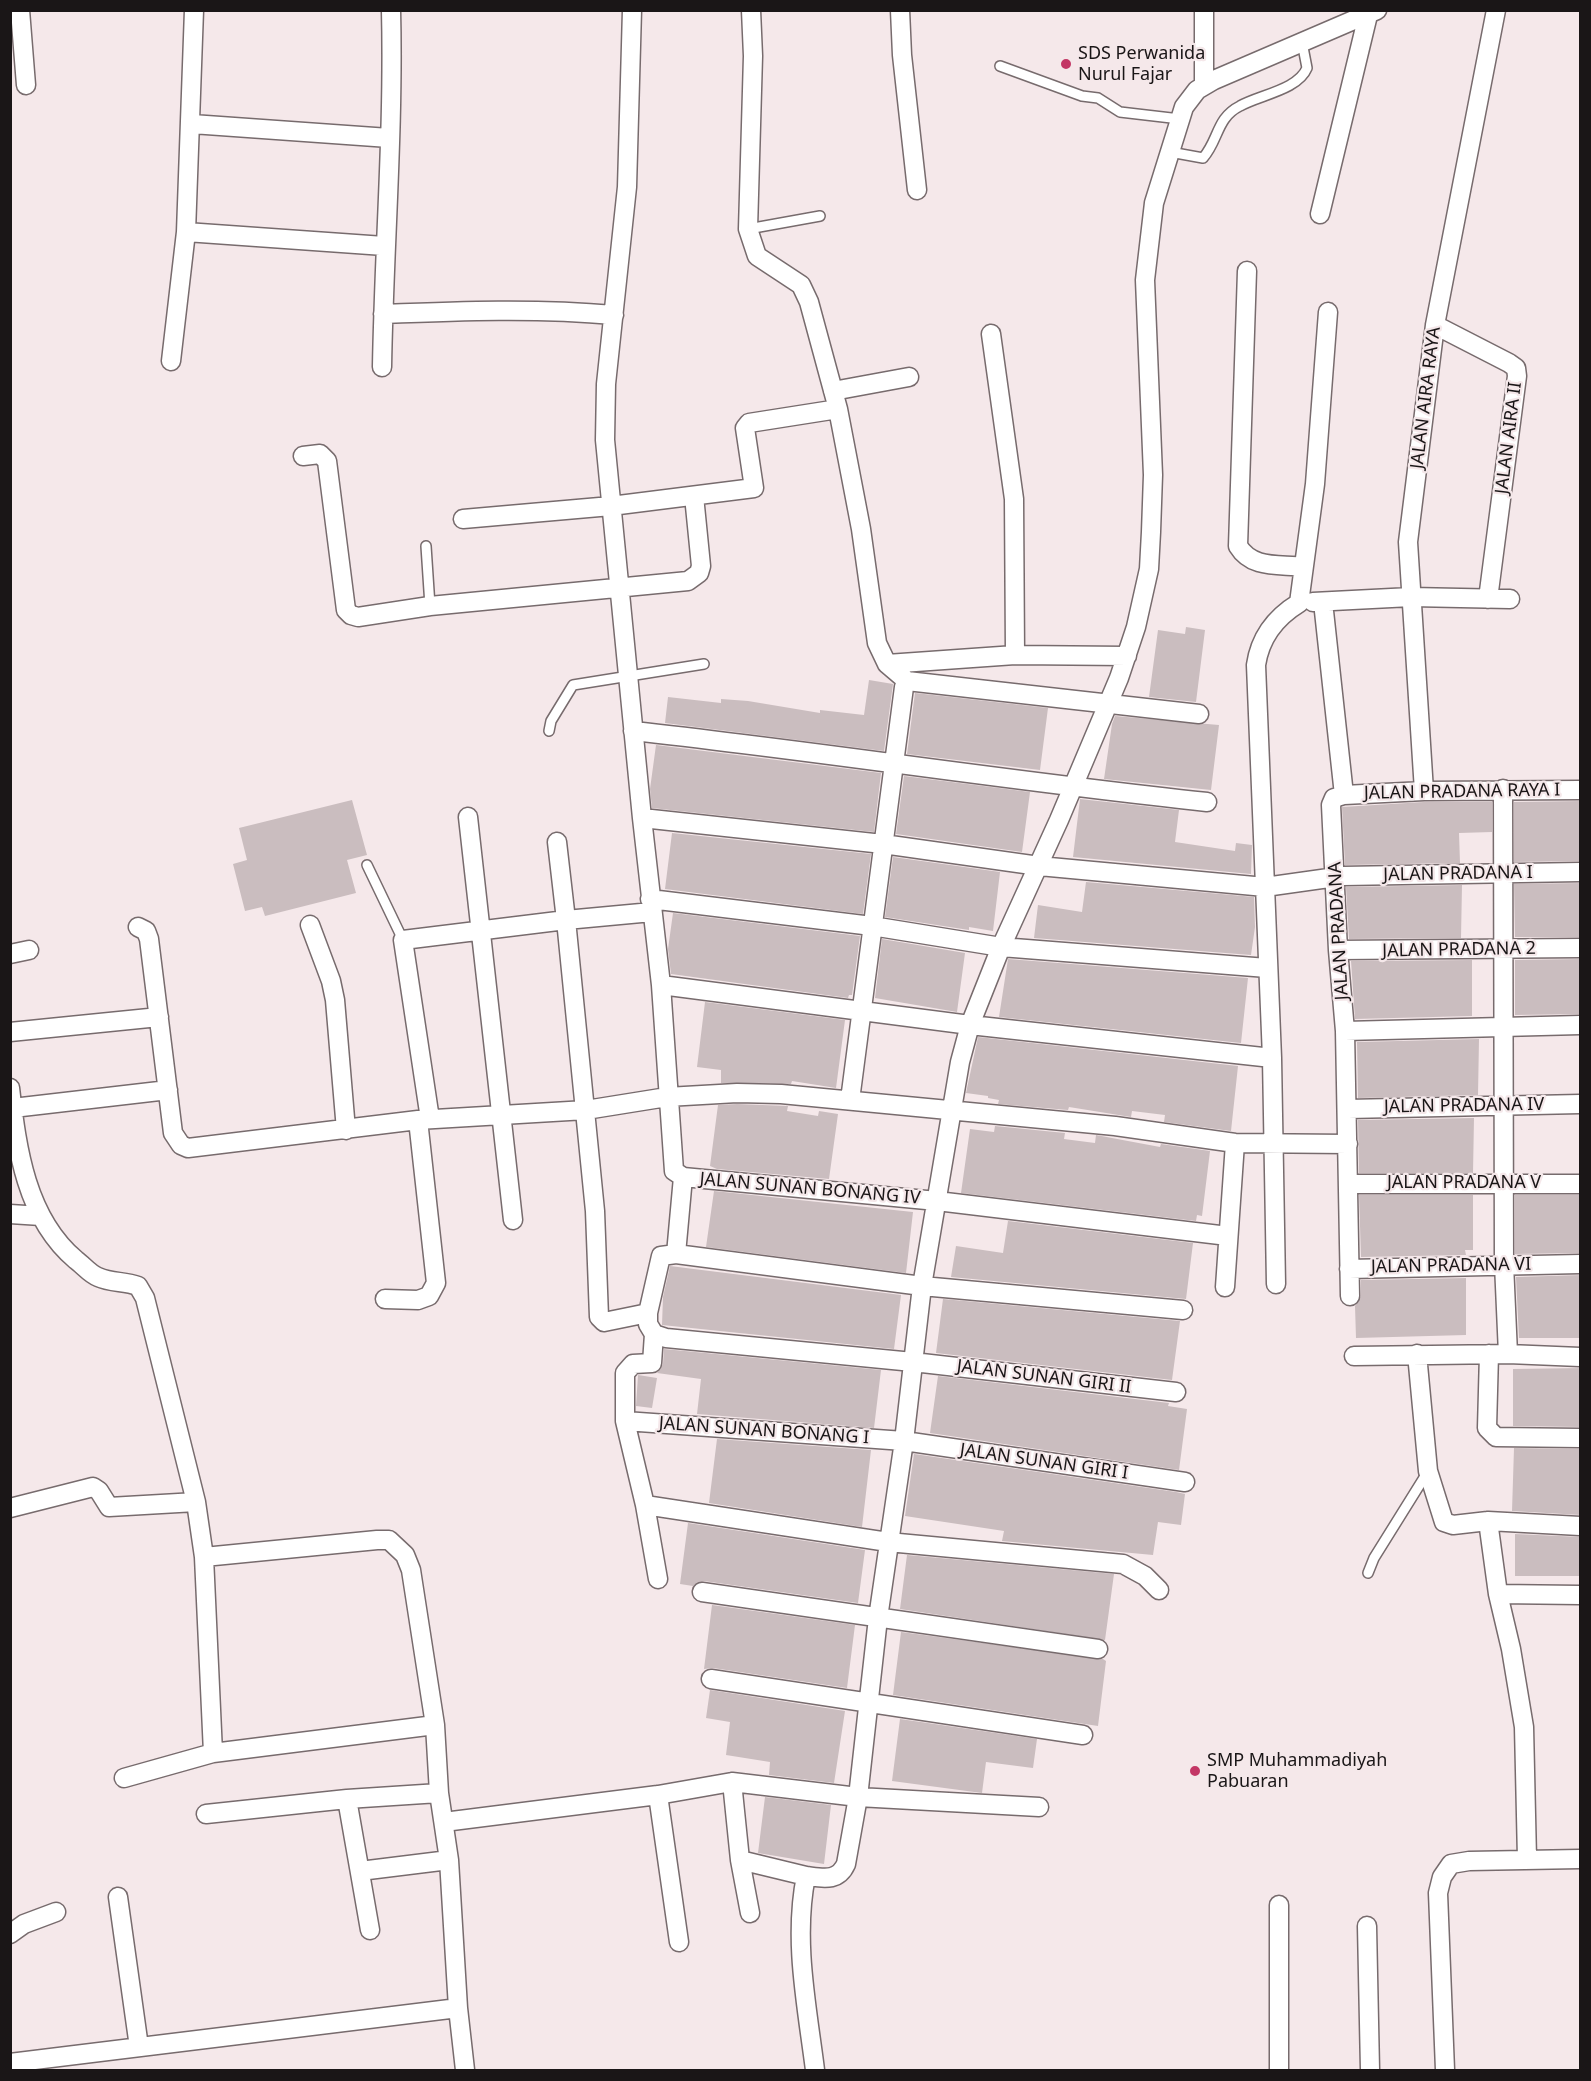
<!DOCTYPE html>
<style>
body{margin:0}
#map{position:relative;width:1591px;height:2081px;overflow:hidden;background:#f5e8ea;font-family:"Noto Sans",sans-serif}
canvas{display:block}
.frame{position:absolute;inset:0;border:12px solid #1a1617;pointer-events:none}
</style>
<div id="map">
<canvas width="1591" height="2081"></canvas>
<div class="frame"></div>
</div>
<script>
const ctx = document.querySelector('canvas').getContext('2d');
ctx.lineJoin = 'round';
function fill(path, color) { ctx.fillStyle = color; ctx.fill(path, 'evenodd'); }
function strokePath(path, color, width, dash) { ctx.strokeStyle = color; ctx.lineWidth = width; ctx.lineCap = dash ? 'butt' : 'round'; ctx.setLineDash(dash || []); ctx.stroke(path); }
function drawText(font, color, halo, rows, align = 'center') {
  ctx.font = font + ' "Noto Sans",sans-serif'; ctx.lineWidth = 4.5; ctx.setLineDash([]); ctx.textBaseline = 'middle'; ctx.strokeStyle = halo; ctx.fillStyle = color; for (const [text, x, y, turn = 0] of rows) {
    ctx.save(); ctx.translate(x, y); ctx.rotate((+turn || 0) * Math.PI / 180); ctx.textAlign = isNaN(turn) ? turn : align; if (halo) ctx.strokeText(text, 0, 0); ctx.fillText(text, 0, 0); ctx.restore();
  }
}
fill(new Path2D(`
 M1186,627L1205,630L1196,702L1149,697L1158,630L1185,634Z
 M869,680L893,684L884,751L665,723L668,697L721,703V699L748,701L820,713V710L864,715Z
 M915,693L1048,708L1040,770L907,754Z
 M1115,716L1219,725L1211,790L1104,779L1112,724Z
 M656,745L881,773L874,832L652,808L650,789Z
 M904,776L1030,792L1022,852L896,834Z
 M1080,799L1179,810L1175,842L1235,851L1236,843L1252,845L1251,874L1073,857Z
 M352,800L367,855L347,860L356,893L265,916L262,907L245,911L233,864L247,860L239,828Z
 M1581,801V861L1514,862V802Z
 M1424,802H1492V832L1459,833L1460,863L1345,865L1342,807Z
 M672,833L871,854L863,914L665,889Z
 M893,857L1000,872L993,931L969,927V930L885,917Z
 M1086,882L1254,897L1255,927L1251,955L1034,938L1038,905L1082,912Z
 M1581,883V937H1515L1514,884Z
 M1462,885L1461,938L1349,939L1346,887Z
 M673,913L860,936L852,995H849L848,998L671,974L668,949Z
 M882,939L965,953L957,1012L875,998Z
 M1008,959L1248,978L1241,1043L999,1017Z
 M1581,959V1014L1515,1015V960Z
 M1472,960V1016L1355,1019L1351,961Z
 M705,1002L845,1020L836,1088L792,1081L791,1084L721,1083V1070L697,1067Z
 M978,1037L1238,1066L1231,1131L1164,1122L1165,1115L1132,1111L1131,1117L1069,1107L1068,1110L998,1104L999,1100L988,1098V1096L966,1093Z
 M1479,1039L1478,1095L1358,1098L1357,1042Z
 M737,1104L788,1106L787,1111L818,1116L819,1111L838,1114L829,1179L717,1169L710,1166L718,1105Z
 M1474,1118L1473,1173H1359L1358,1120Z
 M995,1126L1065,1133L1064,1139L1095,1143L1096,1135L1160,1147L1161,1144L1210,1151L1202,1216L1197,1215L1196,1221L961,1193L970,1129L994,1132Z
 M714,1191L913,1212L906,1273L706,1247Z
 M1359,1195H1473V1250H1465L1466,1255L1361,1257Z
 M1515,1195H1581V1253L1515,1254Z
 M1008,1221L1193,1243L1186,1299L951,1277L956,1246L1003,1253Z
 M670,1266L901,1295L894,1349L662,1325L663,1297Z
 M1581,1275V1338H1519L1516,1277Z
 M1466,1278V1335L1356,1338L1355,1306L1361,1296V1280Z
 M943,1299L1180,1321L1172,1380L936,1353Z
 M664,1349L881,1370L874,1428L697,1414L701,1379L657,1373L663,1364Z
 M1581,1368V1427L1513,1426V1369Z
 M638,1375L657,1378L652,1408L636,1406Z
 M938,1376L1169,1403L1168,1406L1187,1409L1179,1470L930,1433Z
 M717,1439L871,1450L862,1527L709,1503Z
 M1514,1448L1581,1449V1515L1512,1511Z
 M914,1454L1176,1492L1185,1494L1181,1525L1158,1522L1153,1555L1002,1541L1004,1531L905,1516Z
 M688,1523L865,1550L858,1603L704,1581L693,1586L680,1584Z
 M1515,1534L1581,1537V1576H1515Z
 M907,1555L1114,1574L1105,1640L900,1609Z
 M712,1605L855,1625L847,1688L713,1668L704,1669Z
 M901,1632L1103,1659L1106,1661L1098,1726L893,1695Z
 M710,1690L845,1711L834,1783L769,1775L770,1762L726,1755L730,1722L706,1718Z
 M900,1719L1037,1739L1033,1768L986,1762L982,1793L892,1781Z
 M765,1797L831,1805L824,1864L758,1853Z`), '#cabdbf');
const service = new Path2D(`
 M1000,66L1082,96L1098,98L1120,112L1180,119
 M1170,152L1203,158C1219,140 1216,118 1240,106C1259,95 1298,90 1307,68L1302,42
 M748,229L820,216
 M426,546L430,606
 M549,731L551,721L573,685L704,664
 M367,865L403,940
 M1368,1573L1374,1558L1427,1473`);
const minor = new Path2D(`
 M20,10L26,85
 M632,10L627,187L606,384L605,440L642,818L661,985L674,1171L683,1177L676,1254
 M751,10L753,56L748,229L757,256L801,285L809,302L838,409L861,529L877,643L887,664L907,681
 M900,10L902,55L917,190
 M1204,10V85
 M192,124L389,138
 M1320,214L1368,15
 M186,232L384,246
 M1247,271L1238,546C1252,569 1278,564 1303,567
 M383,314C460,311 537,308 614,315
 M1435,325L1509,363L1516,368L1517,376L1488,599
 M991,334L1014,499L1015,655L1127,656
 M171,361L186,232L194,10
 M382,367C384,248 394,129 391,10
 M833,391L909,377
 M303,456L320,454L327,461L346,610L351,615L358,617L430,606L688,581L699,573L701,566L694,496
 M463,519L611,506L754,488L745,428L749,423L838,409
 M1313,602L1411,597L1510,599
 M1323,602L1344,795L1334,798L1331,805L1338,950L1345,1031L1350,1296
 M887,664L1015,655
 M907,681L1199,714
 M633,731C825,752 1015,782 1207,802
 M1503,789L1504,1264L1508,1354
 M1424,791L1408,542L1435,325L1496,10
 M1344,795L1424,791L1580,790
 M468,817L513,1220
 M642,818L883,844L1039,866L1265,887L1343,876L1580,872
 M650,899L872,926L1001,947L1267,968
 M652,912L566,920L595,1211L599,1317L604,1322L648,1313V1324L654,1334L666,1338L913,1362L1176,1392
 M310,925L331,981L335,1000L346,1130
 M138,927L146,931L149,939L173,1133L181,1145L188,1148L418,1120L586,1110L667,1097L737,1093L781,1094L1115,1126L1235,1143L1348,1144
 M1338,950L1580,948
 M10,954L29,950
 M661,985L970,1025L1272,1058
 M1345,1031L1580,1025
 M10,1032L159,1017
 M10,1088C17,1149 26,1218 76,1260C83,1265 90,1274 98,1277C111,1283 125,1281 138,1286L145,1298L196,1502L204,1557L377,1540H389L405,1555L411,1570L435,1725L439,1793L449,1860L458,2008L465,2070
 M850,1100L904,687L907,681
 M13,1108L168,1090
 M1348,1109L1580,1104
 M430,1119L403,940L566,920L557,842
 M683,1177L937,1201L1228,1236
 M1348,1184H1580
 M10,1214L41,1216
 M1349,1269L1580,1264
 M1276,1284L1272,1058L1256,665C1260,638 1276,617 1299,603L1315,484L1328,312
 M1225,1287L1235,1143
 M385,1299L418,1300L429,1296L436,1283L418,1120
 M648,1313L661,1256L676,1254L922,1286L1183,1310
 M654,1334L652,1363L633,1364L625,1373V1421L645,1505L658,1579
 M1417,1354L1428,1471L1444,1522L1453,1525L1488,1521L1580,1526
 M1489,1354L1487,1428L1496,1437L1580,1438
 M1354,1356L1508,1354L1580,1357
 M625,1421L904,1441L1185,1482
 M645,1505L888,1542L1123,1564L1145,1576L1159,1590
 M10,1508L93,1487L99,1491L109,1507L196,1502
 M1488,1521L1498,1594L1511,1649L1524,1727L1527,1859
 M204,1557L213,1753L435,1725
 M702,1592L1098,1649
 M1498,1594L1580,1595
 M711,1679L1083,1735
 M124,1778L213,1753
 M658,1795L679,1942
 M347,1799L370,1930
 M206,1814L347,1799L439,1793
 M444,1822L658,1795L732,1782
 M740,1860L806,1876
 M360,1871L449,1860
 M118,1897L139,2047
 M1279,1905V2070
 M750,1913L740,1860L732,1782L858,1797L1039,1807
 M1367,1926L1370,2070
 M10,1934L24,1924L56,1912
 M10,2063L458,2008
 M815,2070C807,2006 793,1940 806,1876C823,1878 838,1882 846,1864L858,1797L878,1618L904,1441L922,1286L960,1062L970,1025L1001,947L1059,820L1119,678L1136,627L1149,569L1151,532L1153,475L1145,280L1154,203L1184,107L1197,90L1214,80L1377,10
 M1445,2070L1438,1893L1442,1877L1451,1864L1469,1861L1580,1859`);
strokePath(service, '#776b6d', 12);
strokePath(minor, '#776b6d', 21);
strokePath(service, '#fff', 9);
strokePath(minor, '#fff', 18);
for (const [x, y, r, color] of [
 [1066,64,6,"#c33665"],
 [1195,1771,6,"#c33665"]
]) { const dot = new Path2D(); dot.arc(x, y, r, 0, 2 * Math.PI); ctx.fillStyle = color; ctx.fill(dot); strokePath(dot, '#f5e8ea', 2); }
drawText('18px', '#1a1617', '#f5e8ea', [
 ["SDS Perwanida",1078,54],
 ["Nurul Fajar",1078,75],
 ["SMP Muhammadiyah",1207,1761],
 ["Pabuaran",1207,1782]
], 'left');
drawText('18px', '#1a1617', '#f5e8ea', [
 ["JALAN AIRA RAYA",1426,398,-83],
 ["JALAN AIRA II",1509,438,-83],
 ["JALAN PRADANA RAYA I",1462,792,-1],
 ["JALAN PRADANA I",1458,874,-1],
 ["JALAN PRADANA",1339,931,-93],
 ["JALAN PRADANA 2",1459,950,-1],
 ["JALAN PRADANA IV",1464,1106,-1],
 ["JALAN PRADANA V",1464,1183],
 ["JALAN SUNAN BONANG IV",810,1189,5],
 ["JALAN PRADANA VI",1451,1266,-1],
 ["JALAN SUNAN GIRI II",1044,1377,7],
 ["JALAN SUNAN BONANG I",764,1431,4],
 ["JALAN SUNAN GIRI I",1044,1462,8]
]);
</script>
